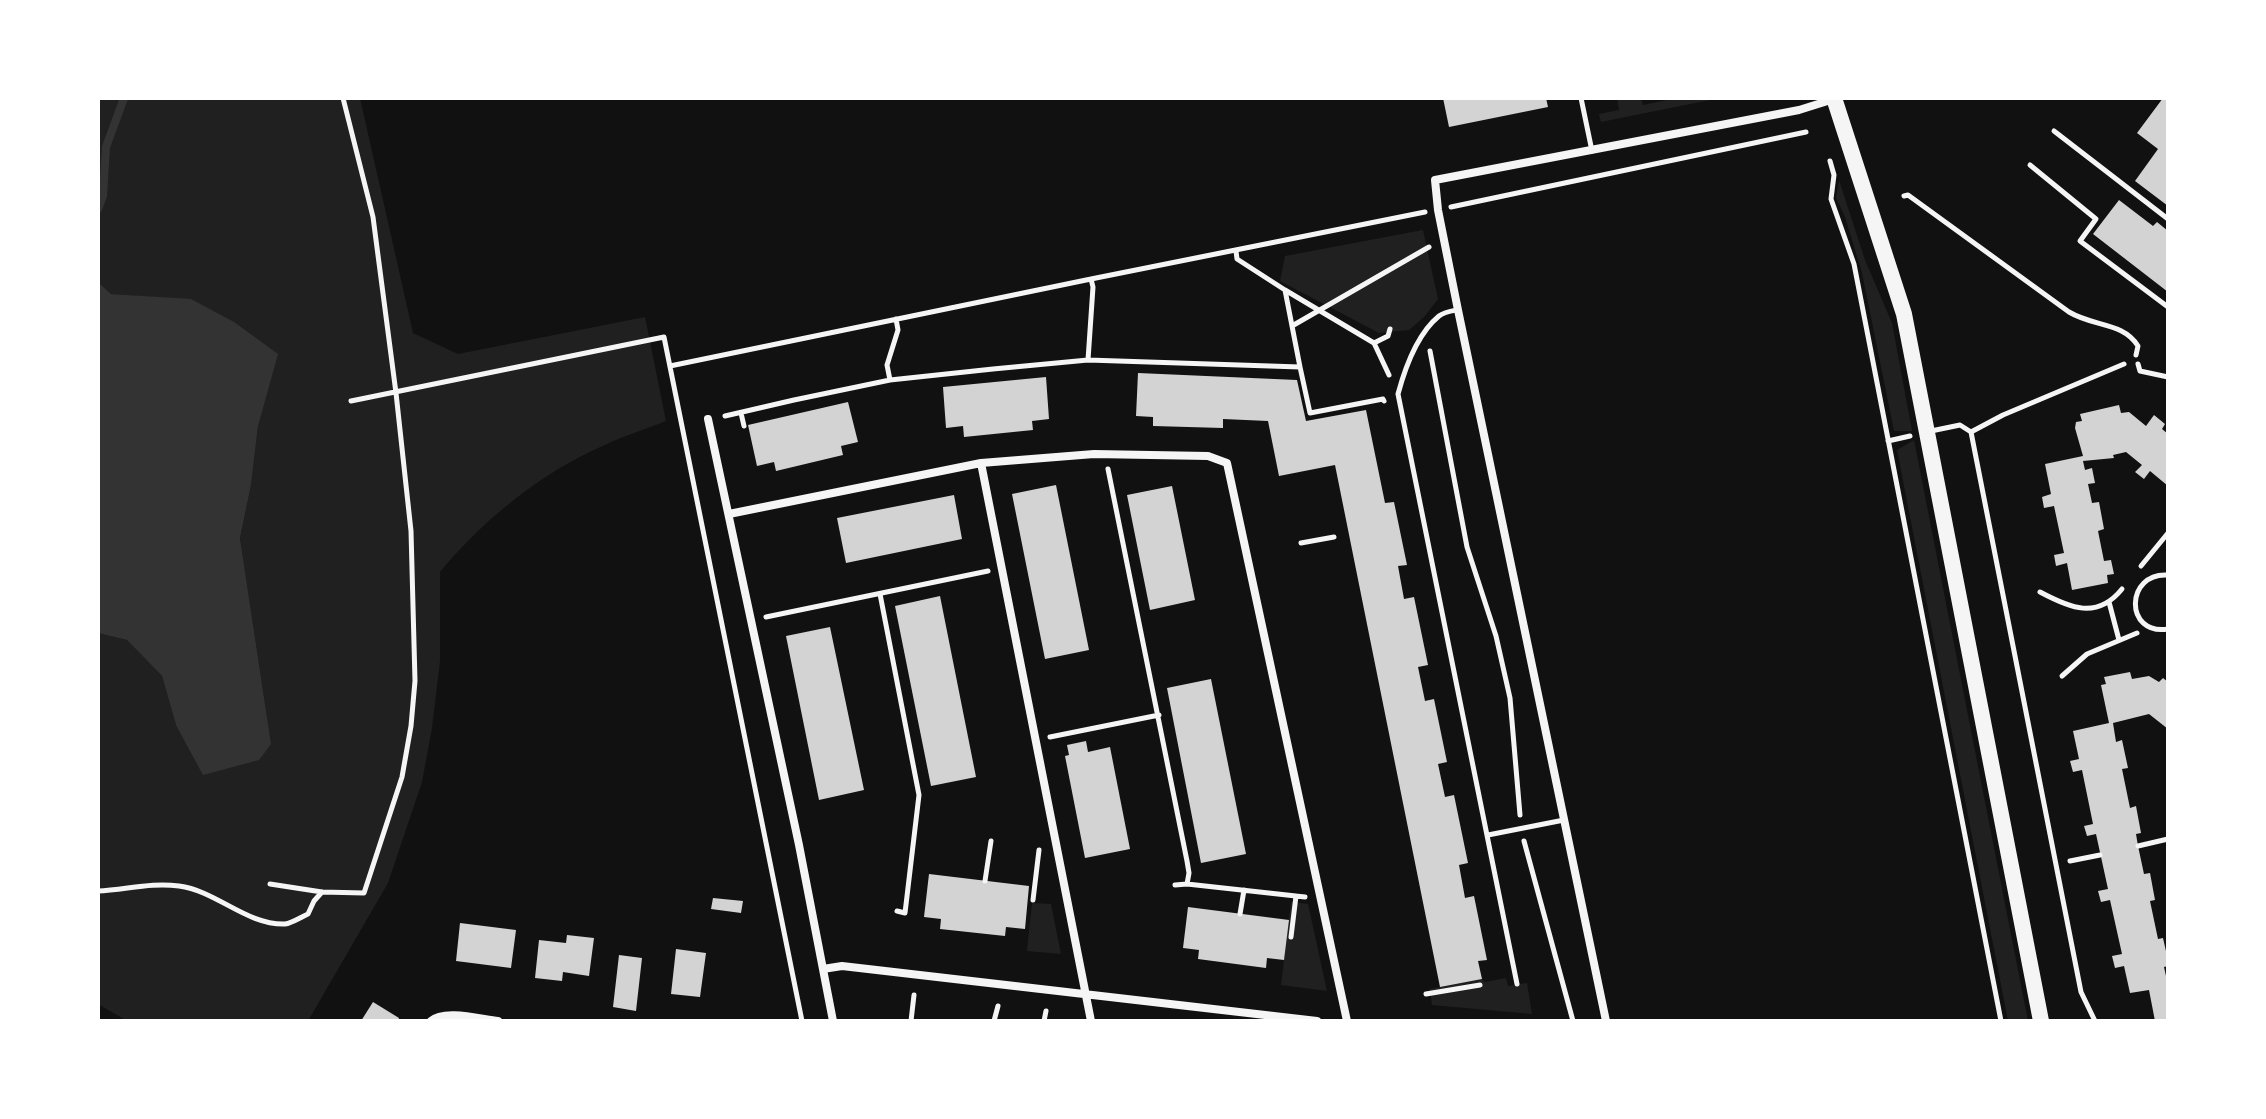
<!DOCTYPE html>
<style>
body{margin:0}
#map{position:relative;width:2266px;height:1119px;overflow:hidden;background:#111;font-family:Barlow,sans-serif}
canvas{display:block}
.frame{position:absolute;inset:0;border:100px solid #fff;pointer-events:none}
</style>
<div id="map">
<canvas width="2266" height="1119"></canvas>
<div class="frame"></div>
</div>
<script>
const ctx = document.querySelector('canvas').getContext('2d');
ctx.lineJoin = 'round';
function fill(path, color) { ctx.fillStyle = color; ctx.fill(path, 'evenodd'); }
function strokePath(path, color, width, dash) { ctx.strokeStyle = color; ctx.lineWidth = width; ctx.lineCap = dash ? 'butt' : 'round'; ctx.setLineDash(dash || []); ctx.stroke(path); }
fill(new Path2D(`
 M98,98H360L413,333L458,354L645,317L666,421C646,429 626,435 607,444C542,472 486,517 440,572V661L432,728L422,782L388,883L308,1021H127L98,1004V633L127,640L162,676L176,725L271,745L240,538L251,485L258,426L191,300L111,294L98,282Z
 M1617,98H1641L1643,105L1677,98H1720L1601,122L1599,114L1619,110Z
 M1839,180L1865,260L1892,323L1912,431H1894L1862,273L1845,217L1836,198Z
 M1423,230L1438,299L1424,317L1409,330L1379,333L1280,281L1285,256Z
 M1914,440L2028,1021H2008L1897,450Z
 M1291,902L1308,904L1327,991L1281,985Z
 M1032,903L1051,904L1061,954L1027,951Z
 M1506,978L1508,986L1527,983L1532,1014L1432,1005L1430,989L1482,979L1485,982Z`), '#202020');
fill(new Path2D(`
 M98,282L111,294L191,299L234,322L278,354L258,426L251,485L240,538L271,744L259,760L203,775L176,725L162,676L127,640L98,633Z`), '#333');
strokePath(new Path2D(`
 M98,209L103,196L106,147L124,98`), '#333', 8);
fill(new Path2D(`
 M1443,98H1546L1548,107L1449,127Z
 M2163,98H2168V206L2135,181L2158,149L2137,133Z
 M2119,200L2153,226L2157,222L2168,231V292L2093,234Z
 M1138,373L1297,380L1306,421L1366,410L1385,503L1394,502L1407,565L1398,566L1404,599L1414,597L1428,665L1418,667L1425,701L1434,699L1447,762L1438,764L1445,797L1454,795L1468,863L1459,865L1465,898L1474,896L1487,960L1478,961L1482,979L1440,987L1335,465L1279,476L1268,421L1223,419V428L1153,426V417L1136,416Z
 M1046,377L1049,419L1032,421L1033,430L964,437L963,426L946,428L943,387Z
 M848,402L858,442L841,446L843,455L776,471L774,462L757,466L748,425Z
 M2119,405L2121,413L2129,412L2146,426L2154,415L2165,424L2162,429L2168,434V486L2150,471L2144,479L2135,472L2142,465L2126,452L2113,455L2114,458L2083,461L2085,470L2092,468L2095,483L2088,484L2092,503L2099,502L2104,529L2098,531L2104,561L2111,560L2114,574L2107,575L2108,583L2072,590L2067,563L2056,566L2054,555L2064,553L2054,506L2044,508L2042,497L2051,494L2045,464L2083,456L2075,428L2076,422L2082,421L2080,414Z
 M1056,485L1089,650L1045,659L1012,494Z
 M1172,486L1195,600L1150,610L1127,495Z
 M954,495L962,539L846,563L837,518Z
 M940,596L976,777L931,786L895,606Z
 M830,627L864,790L819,800L786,636Z
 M2130,672L2132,679L2149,676L2159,682L2163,678L2168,682V729L2149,714L2113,723L2116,742L2122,740L2128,768L2122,769L2130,808L2136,806L2141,833L2136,834L2138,846L2144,874L2150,873L2155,900L2150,901L2158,939L2163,938L2168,960V966L2164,967L2168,985V1021H2155L2149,990L2130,993L2124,966L2115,968L2112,956L2122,954L2110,900L2101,902L2098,891L2108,889L2096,834L2087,836L2084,826L2093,824L2082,770L2073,772L2070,761L2079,759L2073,731L2109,723L2101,685L2106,684L2104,677Z
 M1211,679L1246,854L1201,863L1167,688Z
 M1086,741L1088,752L1110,747L1130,849L1085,858L1065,756L1069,755L1067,745Z
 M929,874L1029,886L1025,929L1006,927L1005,936L940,929L941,919L924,917Z
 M713,898L743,901L741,913L711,909Z
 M1188,907L1289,920L1284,960L1267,958L1266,968L1198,959L1199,950L1183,948Z
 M460,923L516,930L511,968L456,961Z
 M567,935L594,938L589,976L563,972L562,981L535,978L539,940L566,943Z
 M676,949L706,953L700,997L671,994Z
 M619,955L642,958L636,1011L613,1007Z
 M373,1002L399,1018L398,1021H361Z`), '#d3d3d3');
strokePath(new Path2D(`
 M2054,131L2168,219
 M1830,161L1834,175L1831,199L1854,264L2001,1021
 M2030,165L2096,219L2080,241L2168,307
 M1904,196L1908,195L2069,312C2094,327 2123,322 2138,346L2136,355
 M1451,207L1806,132
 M1236,251L1237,259L1285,290L1374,343L1389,375
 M1285,290L1300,367
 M1292,326L1429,247
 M1374,343L1388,336L1390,329
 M1430,351L1467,547L1496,636L1510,698L1520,815
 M1088,360L1093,287L1091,279
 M2138,364L2140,371L2168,377
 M670,366L1091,279L1425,212
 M890,380L887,365L898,330L896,319
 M351,401L664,337L802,1021
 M741,413L744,426
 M725,416L794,400L890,380L993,369L1088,360L1300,367L1310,413L1383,399L1384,401
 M1888,441L1910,436
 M1108,469L1187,861L1189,873L1187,884
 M1301,543L1334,537
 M2141,566L2168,533
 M2040,592C2070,608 2097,620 2122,589
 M880,594L919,795L905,913L897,911
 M2109,602L2119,640
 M766,617L988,571
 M2062,676L2087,654L2137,633
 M1050,737L1159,715
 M1524,841L1573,1021
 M2138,846L2168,839
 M2070,861L2100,855
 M985,881L991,841
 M270,884L322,892L364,893L402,777L411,726L415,681L411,531L396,393L373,217L343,98
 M1175,885L1187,884L1305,897
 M98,891C125,890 151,882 179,886C217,891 246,925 285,924C292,923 301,917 308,914L314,901L322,892
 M1033,900L1039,850
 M1240,914L1244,890
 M1291,937L1296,896
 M1426,994L1480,985
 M911,1021L914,995
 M994,1021L998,1006
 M1044,1021L1046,1011`), '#f5f5f5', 5);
strokePath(new Path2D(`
 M1581,98L1592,151
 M1457,310C1451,311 1444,312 1439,316C1417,334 1405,368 1398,394L1517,984
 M1931,431L1960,425L1971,432L2003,415L2124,364
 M1971,432L2081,992L2095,1021
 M2168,575C2125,572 2124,636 2168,629
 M1488,835L1564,820`), '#f5f5f5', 5);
strokePath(new Path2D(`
 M708,419L799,845L833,1021
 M981,463L1091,1021
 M729,514L981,463L1094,454L1208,456L1227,463L1347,1021
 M823,969L842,966L1317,1021
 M431,1021C444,1009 480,1019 498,1021
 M1606,1021L1458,310L1438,210L1435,180L1799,110L1834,99`), '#f5f5f5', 8);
strokePath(new Path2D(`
 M1834,98L1904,314L2041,1021`), '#f5f5f5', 16);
</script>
